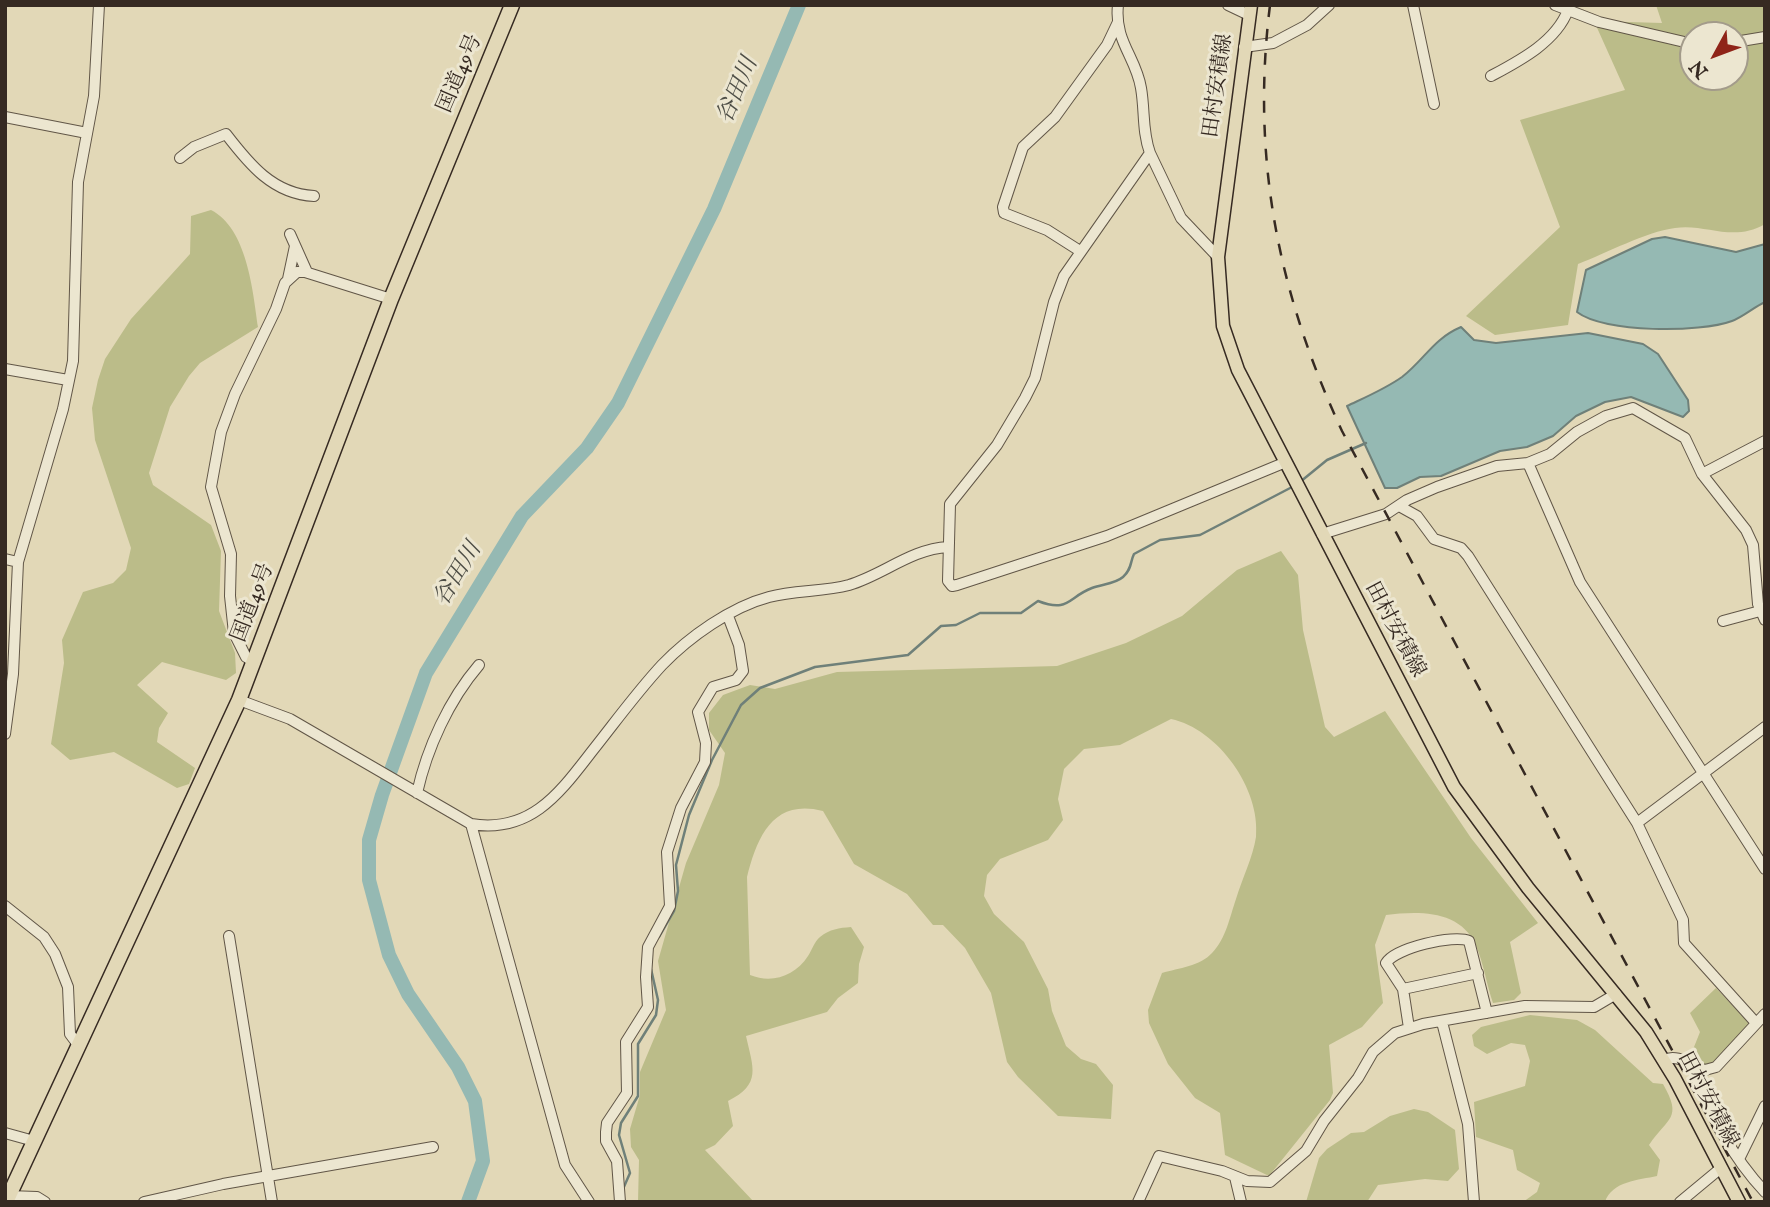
<!DOCTYPE html>
<meta charset="utf-8">
<style>
body{margin:0}
#map{position:relative;width:1770px;height:1207px;overflow:hidden;background:#e2d8b7;font-family:"IM FELL English",serif}
canvas{display:block}
.frame{position:absolute;inset:0;border:7px solid #362a22;pointer-events:none}
.north{position:absolute;left:1679px;top:21px;width:70px;height:70px;box-sizing:border-box;background:#ece6d0;border:2px solid #a39b8a;border-radius:50%;rotate:229deg;font-size:19px;font-weight:700;line-height:28px;text-align:center;color:#362a22}
.north::after{content:'';display:block;margin:auto;width:24px;height:32px;background:#8f2418;clip-path:polygon(50% 0,100% 100%,50% 72%,0 100%)}
</style>
<div id="map">
<canvas width="1770" height="1207"></canvas>
<div class="frame"></div>
<div class="north">N</div>
</div>
<script>
const ctx = document.querySelector('canvas').getContext('2d');
ctx.lineJoin = 'round';
function fill(path, color) { ctx.fillStyle = color; ctx.fill(path, 'evenodd'); }
function strokePath(path, color, width, dash) { ctx.strokeStyle = color; ctx.lineWidth = width; ctx.lineCap = dash ? 'butt' : 'round'; ctx.setLineDash(dash || []); ctx.stroke(path); }
function drawText(font, color, halo, rows, align = 'center') {
  ctx.font = font + ' "IM FELL English","Noto Serif JP",serif'; ctx.lineWidth = 6; ctx.setLineDash([]); ctx.textBaseline = 'middle'; ctx.strokeStyle = halo; ctx.fillStyle = color; for (const [text, x, y, turn = 0] of rows) {
    ctx.save(); ctx.translate(x, y); ctx.rotate((+turn || 0) * Math.PI / 180); ctx.textAlign = isNaN(turn) ? turn : align; if (halo) ctx.strokeText(text, 0, 0); ctx.fillText(text, 0, 0); ctx.restore();
  }
}
fill(new Path2D(`
 M1656,5H1765V224C1733,243 1705,223 1675,228C1645,232 1607,253 1578,264L1568,325L1495,335L1466,316L1560,227L1520,120L1625,90L1594,21L1662,23ZM1693,35H1735V77H1693Z
 M211,210C247,228 253,291 258,327L200,363L189,376L170,407L149,473L153,485L211,525L221,551L219,611L235,653L236,673L226,680L162,662L137,685L168,713L159,728L157,742L195,768L189,784L177,788L114,752L70,760L51,744L64,663L62,640L83,592L113,583L126,570L131,548L95,440L92,408L98,380L105,359L131,319L190,254L191,216Z
 M1281,551L1298,575L1303,630L1325,727L1334,737L1385,711L1471,838L1538,923L1510,942L1521,993L1514,1000L1493,1003C1487,986 1483,961 1476,946C1461,909 1417,911 1386,915L1375,945L1383,1003L1362,1027L1329,1045L1333,1093L1330,1100L1269,1176L1225,1155L1220,1113L1195,1098L1168,1064L1149,1023L1148,1010L1162,973C1179,968 1200,966 1212,953C1226,939 1230,916 1236,899C1242,879 1253,857 1256,837C1261,789 1218,729 1171,719L1120,745L1084,749L1064,769L1058,799L1063,820L1048,840L1000,859L987,875L984,896L994,914L1024,942L1048,989L1052,1011L1066,1046L1081,1059L1096,1064L1113,1085L1111,1119L1058,1116L1018,1077L1007,1062L991,993L965,948L943,925H933L907,894L854,864L823,811C773,798 757,837 747,877L750,975C772,984 795,976 808,956C812,950 814,942 820,937C830,929 839,928 851,927L864,947L859,964L858,983L838,998L827,1012L746,1036C753,1068 762,1084 728,1101L733,1126L715,1145L705,1150L754,1202H638L639,1160L631,1147L630,1129L640,1095V1072L666,1010L658,961L686,863L719,785L725,753L709,730V713L723,695L750,685L775,689L837,672L1057,666L1126,643L1182,616L1237,570Z
 M1716,988L1749,1023L1748,1027L1714,1064L1704,1065L1690,1057L1700,1032L1690,1013Z
 M1530,1015L1577,1020L1595,1030L1653,1083L1663,1084C1683,1119 1668,1117 1649,1145L1660,1160L1657,1176C1639,1180 1612,1181 1605,1202H1523L1537,1192L1540,1183L1517,1170L1513,1150L1476,1137L1474,1102L1525,1086L1530,1061L1525,1045L1511,1043L1487,1054L1474,1046L1472,1035L1481,1027Z
 M1414,1109L1428,1112L1455,1130L1459,1169L1448,1181L1425,1179L1378,1185L1367,1202H1306L1319,1158L1327,1149L1351,1133L1364,1132L1390,1116Z`), '#bbbc89');
const water = new Path2D(`
 M1665,237L1736,252L1765,244V302C1754,307 1743,317 1732,321C1700,333 1604,333 1577,312L1586,270L1652,239Z
 M1461,327L1474,340L1496,343L1588,333L1643,344L1658,354L1688,400L1689,411L1683,417L1631,397L1605,402L1576,416L1553,436L1527,447L1500,451L1441,476L1420,477L1397,488H1385L1347,406C1366,397 1385,389 1402,377C1425,359 1433,339 1461,327Z`);
fill(water, '#95b9b3');
strokePath(water, '#6f8079', 2);
strokePath(new Path2D(`
 M1300,482L1327,460L1366,443
 M659,937L674,911L678,891L676,865L689,815L712,760L741,705L760,688L815,667L908,655L941,626L956,625L980,613H1021L1038,601C1069,613 1068,597 1092,588C1102,584 1115,584 1123,577C1132,569 1130,562 1134,554L1160,540L1200,535L1294,486
 M623,1189L630,1173L619,1135L621,1123L638,1096V1044L656,1015L658,1000L651,969`), '#6f8079', 2.5);
strokePath(new Path2D(`
 M468,1202L483,1161L475,1101L458,1067L408,994L389,955L369,880V840L382,795L426,673L522,516L587,448L618,403L714,209L799,5`), '#95b9b3', 14);
const minor = new Path2D(`
 M1118,5C1114,41 1136,57 1141,88C1145,111 1142,131 1150,153L1064,276L1054,302L1035,378L1025,398L997,445L950,504L948,581L952,586L957,585L1107,536L1286,462
 M1228,5L1249,15
 M1413,5L1434,104
 M1555,5L1599,22L1693,44
 M1735,42L1765,37
 M1244,47L1273,43L1307,25L1329,5
 M1491,76C1519,61 1556,42 1568,10
 M5,117L87,133
 M1150,153L1181,218L1218,257
 M180,158L194,147L226,134C249,164 273,194 314,196
 M290,234L307,272
 M1080,251L1047,230L1004,213L1003,207L1023,147L1055,117L1107,45L1118,22
 M288,279L295,246
 M5,369L68,380
 M1528,463L1580,582L1765,869
 M1702,474L1765,441
 M1399,506L1417,516L1434,539L1461,548L1468,556L1637,823
 M1322,534L1386,514L1407,500L1437,487L1497,466L1528,463L1550,454L1577,432L1606,416L1633,408L1685,438L1702,474L1746,530L1753,545L1758,604L1765,620
 M5,559L18,562
 M1723,621L1760,611
 M254,662L246,657L234,633L230,596L231,554L211,487L221,432L235,394L276,309L285,283L297,272H305L391,299
 M239,700L290,719L471,824C532,834 561,791 593,750C616,721 637,692 662,665C689,637 731,607 769,597C795,590 823,592 849,585C883,575 911,549 948,547
 M5,734L13,674L18,562L63,409L73,361L78,182L94,96L99,5
 M417,793C427,748 449,700 479,665
 M471,824L565,1165L589,1202
 M5,906L44,937L55,954L68,987L70,1034L79,1046
 M229,936L272,1202
 M1403,989L1478,973
 M1442,1022L1468,1124L1474,1202
 M1756,1023L1684,943L1683,920L1637,823L1765,727
 M1409,1028L1403,989L1386,963C1395,948 1454,934 1469,941L1487,1013
 M1664,1060C1678,1053 1691,1066 1705,1070L1716,1067L1765,1014
 M1693,1067C1707,1111 1733,1158 1765,1192
 M5,1133L34,1141
 M1739,1159L1765,1106
 M1235,1177L1241,1202
 M8,1196L37,1197L45,1202
 M144,1202L223,1184L433,1147
 M620,1202L617,1161L606,1141V1132L607,1123L627,1093L626,1042L648,1007L646,977L648,947L670,906L667,852L681,808L705,762L706,743L698,712L713,687L736,680L743,671L739,645L728,616
 M1138,1202L1159,1156L1222,1171L1247,1181L1270,1182L1306,1151L1324,1121L1358,1078L1373,1052L1395,1033L1423,1024L1525,1006L1594,1007L1616,994
 M1680,1202L1721,1168`);
const major = new Path2D(`
 M1251,5L1218,257L1223,326L1238,370L1454,787L1528,888L1646,1032L1675,1079L1739,1202`);
const highway = new Path2D(`
 M6,1202L239,700L391,299L512,5`);
strokePath(minor, '#615647', 12);
strokePath(major, '#362a22', 15);
strokePath(highway, '#362a22', 17);
strokePath(minor, '#ece6d0', 10);
strokePath(major, '#e2d8b7', 12);
strokePath(highway, '#e2d8b7', 14);
strokePath(new Path2D(`
 M1270,5C1251,158 1278,293 1342,431L1753,1202`), '#362a22', 2.5, [12, 12]);
drawText('21px', '#362a22', '#ece6d0', [
 ["国道49号",461,74,-67],
 ["田村安積線",1219,86,-82],
 ["国道49号",254,603,-69],
 ["田村安積線",1394,630,62],
 ["田村安積線",1707,1100,62]
]);
drawText('italic 23px', '#4e4e46', '#ece6d0', [
 ["谷田川",739,91,-67],
 ["谷田川",459,575,-59]
]);
</script>
